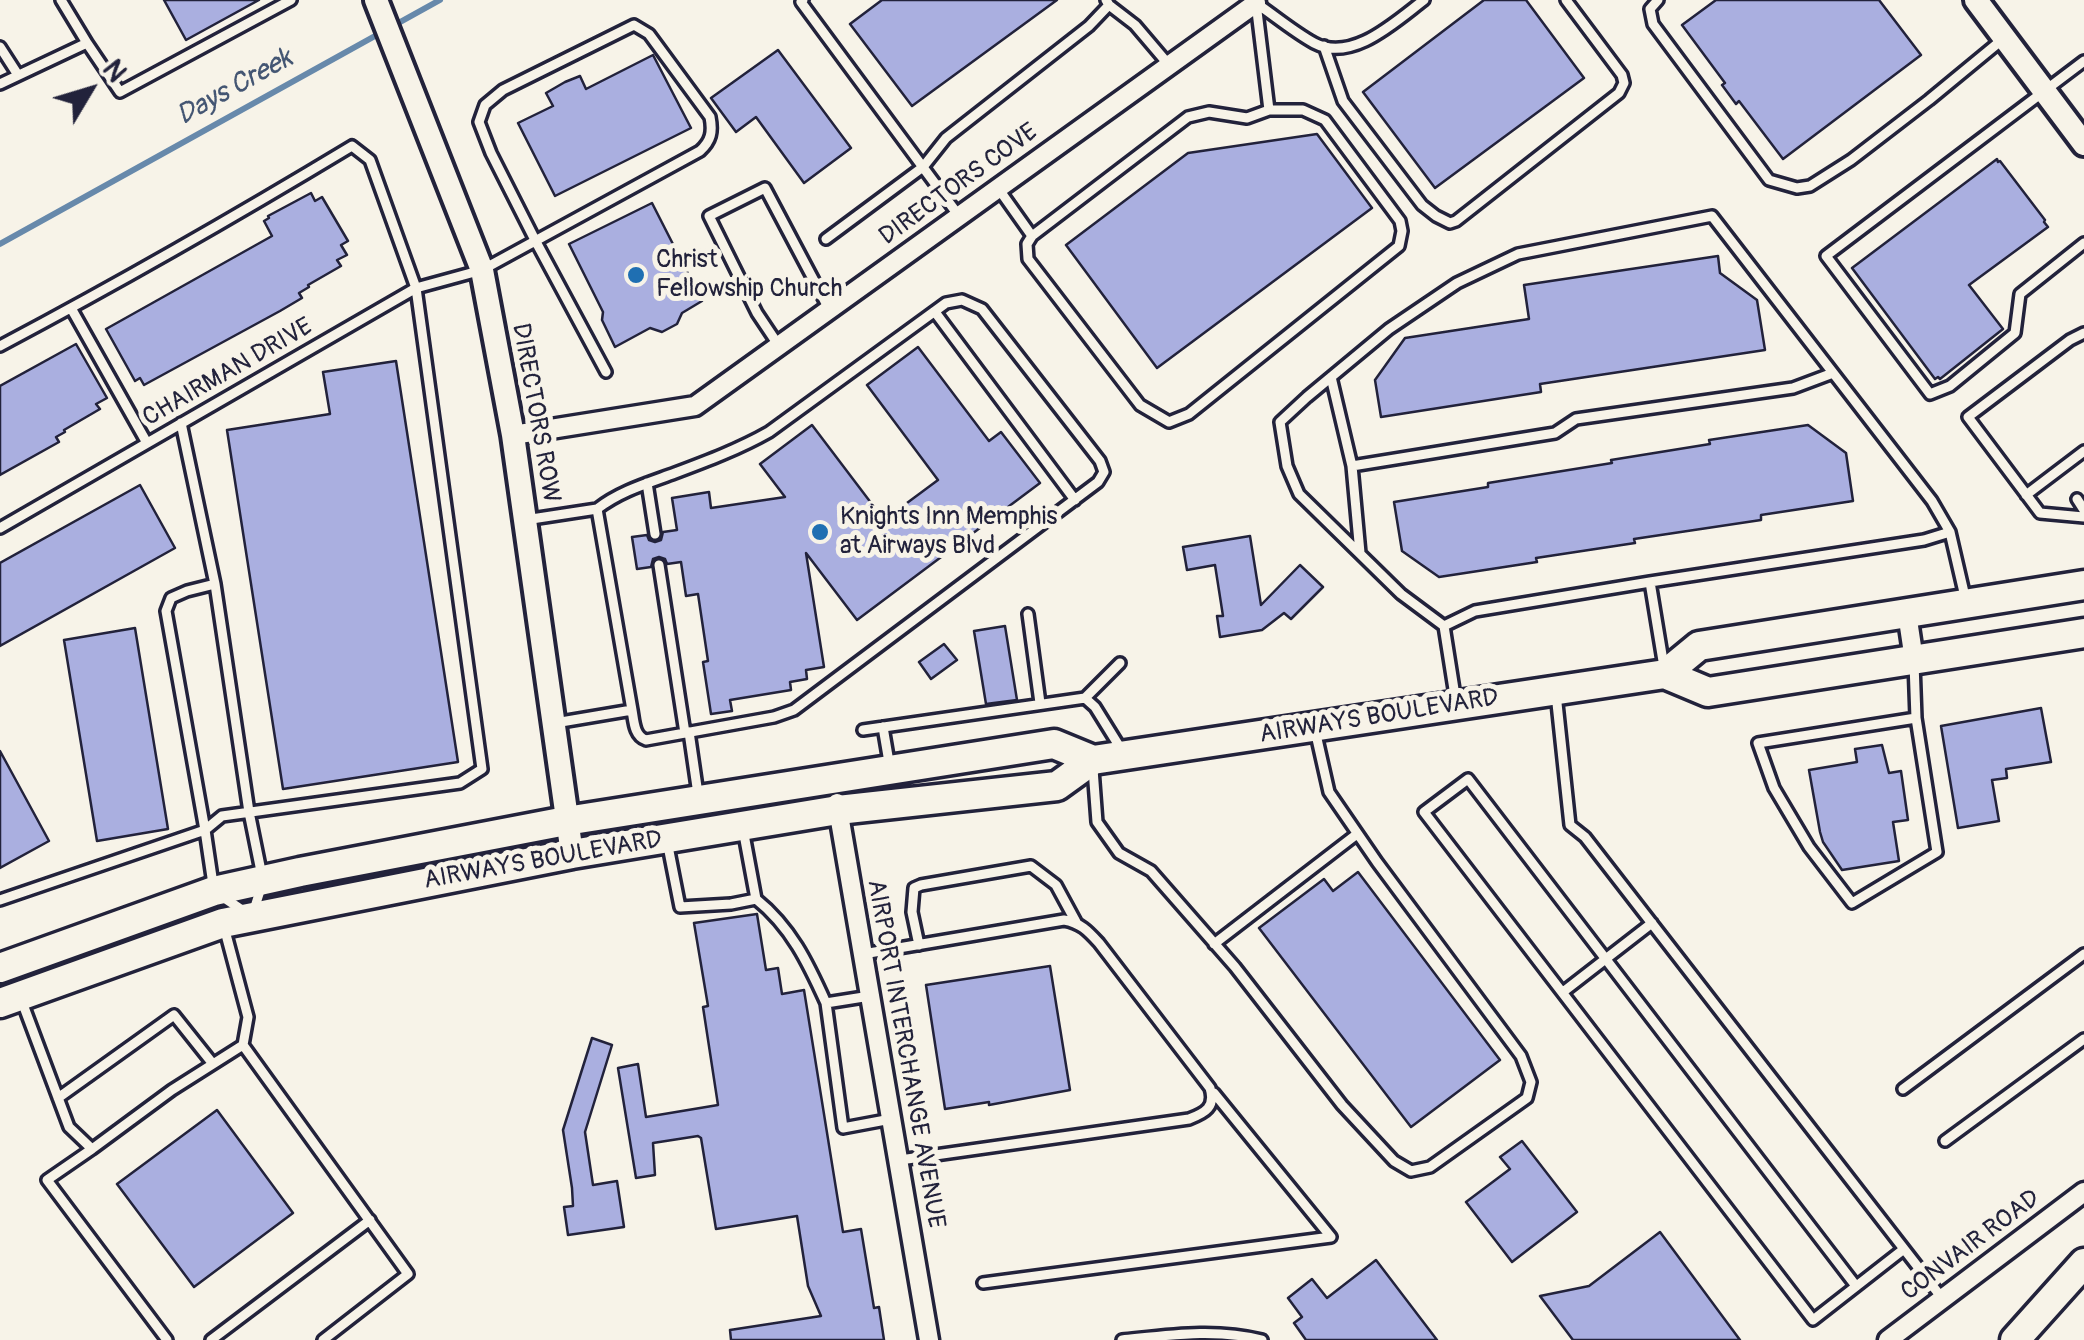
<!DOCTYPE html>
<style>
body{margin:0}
#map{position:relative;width:2084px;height:1340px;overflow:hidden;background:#f7f3e8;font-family:Pangolin,sans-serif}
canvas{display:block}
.north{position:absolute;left:40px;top:40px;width:100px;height:100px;-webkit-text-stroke:8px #f7f3e8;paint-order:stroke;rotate:52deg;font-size:28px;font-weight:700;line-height:40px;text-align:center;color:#22223b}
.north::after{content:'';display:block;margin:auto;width:35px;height:45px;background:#22223b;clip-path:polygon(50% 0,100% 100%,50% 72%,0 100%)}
</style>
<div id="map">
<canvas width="2084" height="1340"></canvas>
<div class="north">N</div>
</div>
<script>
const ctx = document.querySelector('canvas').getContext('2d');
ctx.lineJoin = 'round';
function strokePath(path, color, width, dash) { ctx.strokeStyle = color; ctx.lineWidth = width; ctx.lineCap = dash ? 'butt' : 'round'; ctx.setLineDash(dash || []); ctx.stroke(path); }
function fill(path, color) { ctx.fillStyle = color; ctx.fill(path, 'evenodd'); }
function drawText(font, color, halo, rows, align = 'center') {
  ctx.font = font + ' Pangolin,sans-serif'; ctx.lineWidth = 10; ctx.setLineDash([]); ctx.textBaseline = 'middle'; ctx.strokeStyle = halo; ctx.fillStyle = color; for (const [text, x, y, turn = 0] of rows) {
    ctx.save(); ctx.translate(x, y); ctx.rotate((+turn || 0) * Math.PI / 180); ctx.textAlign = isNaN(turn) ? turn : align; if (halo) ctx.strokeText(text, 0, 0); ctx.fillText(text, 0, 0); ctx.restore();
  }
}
strokePath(new Path2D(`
 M0,244L440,0`), '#6789ab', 6);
const building = new Path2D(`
 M164,0H259L186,40Z
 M882,0H1057L912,106L850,24Z
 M1484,0H1526L1584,78L1435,188L1363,92Z
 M1716,0H1879L1921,55L1783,159L1739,101L1736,104L1722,85L1725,83L1682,25Z
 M778,50L851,148L804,183L756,117L736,132L711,98Z
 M653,55L691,128L555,196L518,123L553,106L546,93L565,82L580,76L586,89Z
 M1317,134L1372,208L1157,368L1066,245L1188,153Z
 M1997,159L1998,162L2000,161L2045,220L2044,222L2048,227L1969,285L2003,329L1940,379L1938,377L1935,379L1852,268Z
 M311,193L315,201L322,197L348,241L341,245L347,255L337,260L341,266L308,285L309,287L299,293L302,298L280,311L144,385L140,378L135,381L106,329L272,236L264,221L269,218L268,216Z
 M652,203L702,301L682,313L677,324L662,332L650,328L615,347L602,320L603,312L569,244Z
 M1718,256L1720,273L1757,300L1765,350L1540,384L1541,392L1381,417L1375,380L1405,338L1529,319L1524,285Z
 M76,344L107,398L96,404L100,409L64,430L65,432L56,437L59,442L0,475V386Z
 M918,347L989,441L1001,432L1040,483L857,620L806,553L824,667L806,670L807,679L790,682L791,690L730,700L732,711L711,714L703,662L708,661L698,594L686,596L681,562L667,564L665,559L659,557L653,559L651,567L637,569L632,537L647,535L649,540L655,542L661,540L663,532L677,530L672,498L709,492L711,508L785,497L760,464L812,425L884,520L938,480L867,385Z
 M396,361L458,762L283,789L227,430L330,414L323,372Z
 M1808,425L1846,453L1853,501L1761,515V520L1634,539L1635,543L1536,558L1537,562L1439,577L1402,551L1394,502L1488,487V483L1612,463L1611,460L1710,444L1709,440Z
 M140,485L175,548L0,646V563Z
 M1250,536L1261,605L1300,565L1323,587L1291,619L1284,613L1262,630L1220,637L1217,616H1223L1215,565L1187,570L1183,547Z
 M1005,626L1017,700L986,704L974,631Z
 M135,628L168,829L97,841L64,640Z
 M944,644L957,660L931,679L919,662Z
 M2041,708L2051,762L2006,769L2007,778L1992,780L1999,821L1958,828L1941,726Z
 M1882,745L1889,773L1901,771L1908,820L1893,822L1899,861L1842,870L1823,842L1820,832L1809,770L1857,762L1855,749Z
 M0,751L49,841L0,868Z
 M1358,872L1500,1060L1411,1127L1259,928L1324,879L1333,891Z
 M757,914L766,970L778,968L782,994L804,990L843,1232L861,1229L874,1308L879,1307L884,1340H731L730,1330L821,1316L808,1286L797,1216L716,1229L701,1138L698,1136L653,1143L655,1175L636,1178L618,1068L638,1064L646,1117L718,1105L703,1007L708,1006L694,923Z
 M1050,966L1070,1090L989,1105V1102L945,1109L926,985Z
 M592,1038L612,1045L585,1132L593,1185L617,1181L624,1227L568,1235L564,1207L573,1206L572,1188L563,1130Z
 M217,1110L293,1213L194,1287L117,1184Z
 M1522,1141L1577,1212L1512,1262L1466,1202L1510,1169L1500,1157Z
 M1660,1232L1740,1340H1573L1540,1296L1589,1286Z
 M1376,1260L1437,1340H1306L1294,1323L1302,1317L1288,1298L1312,1279L1327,1298Z`);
fill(building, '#aaafe0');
strokePath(building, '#22223b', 2.5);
const service = new Path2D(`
 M61,0L87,43
 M803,0L801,2L959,216
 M1658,0L1650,9L1653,24L1769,180L1797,188L1810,186L1851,160L1929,100L2003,39
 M1256,3L1269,110H1303L1325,120L1400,221L1402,231L1399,246L1189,414L1169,422L1140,405L1028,259L1027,244L1032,236L1188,117L1209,112L1247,118L1269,110
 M1256,3C1275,16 1294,32 1314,43C1352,63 1395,22 1424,0
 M1109,5L1135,25L1169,65
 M1324,46L1343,101L1422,205L1436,216L1450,223L1456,221L1619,93L1624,83L1622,75L1566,0
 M0,47L18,75
 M2084,61L1826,256L1930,394L1950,386L2015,333L2020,294L2084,243
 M0,84L87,43L120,92L291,0
 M998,188L1032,236
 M826,239L923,167L946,138L1089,26L1109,5L1106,0
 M71,308L147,443
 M935,312L1075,500
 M2084,333L2070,340L1968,417L2040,513L2084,517
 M0,346C119,283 236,216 352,146L370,160L416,288L482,769L460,783L222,816L205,830L0,900
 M779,346L757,313L709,216L765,188L829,309
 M1331,377L1352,466L1555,433L1576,419L1793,388L1833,373
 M181,423L215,584L249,812L263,881L254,910
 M1352,466L1360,553
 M647,483L655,534
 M2026,495L2084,451
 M2077,499L2084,510
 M597,509C620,491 648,483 675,473C707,461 739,449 769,432L946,303L962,300L982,309L1100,461L1104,472L1098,482L794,710L774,717L646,740C634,736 634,721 632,710
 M525,520L597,509L632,710L555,723
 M0,528L416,288L482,270L700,151C711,141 713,132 710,117L649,34L634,25L503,90L485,105L479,122L491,153L535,240L606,372
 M659,565L685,733
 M1650,582L1924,540L1950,532
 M215,584L187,591L171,598L166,611L205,830L214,891L245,912
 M1028,614L1040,703
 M1444,626L1475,611L1650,582L1664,667
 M1914,663L1916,718L1937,852L1852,903L1809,847L1774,788L1758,743L1916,718
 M1556,694L1570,825L1585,837L1942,1298
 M1085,698L1120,663
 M1456,702L1444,626L1401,594L1299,494L1287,466L1280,422L1307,397L1389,329L1457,283L1518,254L1712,216L1932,501L1950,532L1966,601
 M883,727L890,768
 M863,730L1085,698L1095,707L1121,749
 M689,732L698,794
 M1093,769L1097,822L1119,853L1151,871L1235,967L1342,1105L1394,1161L1411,1171L1430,1167L1527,1098L1531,1082L1521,1056L1377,862L1329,792L1315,730
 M667,841L680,907L731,904L756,899L743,829
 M756,899C791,927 808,963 826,1003
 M1214,944L1357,834
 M919,945L912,912L914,888L921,885L1031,866L1056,885L1076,922
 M863,954L1064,920C1081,923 1088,931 1099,943L1210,1088C1216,1107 1205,1113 1189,1119L900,1160
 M1563,992L1652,923
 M870,996L826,1003L843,1128L891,1119
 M21,999L69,1127L92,1149L172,1090L243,1045L248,1017L224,927
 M243,1045L408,1274L323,1340
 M1903,1089L2084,954
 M58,1098L174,1015L213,1064
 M1945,1141L2084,1039
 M92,1149L47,1180L167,1340
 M983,1283L1331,1237L1214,1093
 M1856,1286L1468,779L1424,812L1813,1320L1904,1249
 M211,1340L370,1220
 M1122,1340C1170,1335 1215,1328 1262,1340`);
const minor = new Path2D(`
 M513,435L695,406L1256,3
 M1907,613L1914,660
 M837,803L929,1340
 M1888,1340L2084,1192`);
const tertiary = new Path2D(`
 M376,0L482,270L513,435L572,854
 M1976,0L2084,144`);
const primary = new Path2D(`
 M1665,674L1699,646L2084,585
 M0,968L214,891L300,872L566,821L1054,744L1093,760
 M0,1003L223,923L572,854L838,810L1057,786L1093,760L1665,674L1708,692L2084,633
 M2015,1340L2084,1263`);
strokePath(service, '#22223b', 16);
strokePath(minor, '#22223b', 25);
strokePath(tertiary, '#22223b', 30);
strokePath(primary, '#22223b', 35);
strokePath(service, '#f7f3e8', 9);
strokePath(minor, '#f7f3e8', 18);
strokePath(tertiary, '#f7f3e8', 22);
strokePath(primary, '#f7f3e8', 28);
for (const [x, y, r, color] of [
 [636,275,10,"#1f6fb2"],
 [820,532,10,"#1f6fb2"]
]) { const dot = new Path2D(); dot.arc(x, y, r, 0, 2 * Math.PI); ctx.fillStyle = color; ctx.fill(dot); strokePath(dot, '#f7f3e8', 4); }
drawText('25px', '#22223b', '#f7f3e8', [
 ["DIRECTORS COVE",959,185,-36],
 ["CHAIRMAN DRIVE",228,373,-30],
 ["DIRECTORS ROW",535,413,80],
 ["AIRWAYS BOULEVARD",1379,717,-9],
 ["AIRWAYS BOULEVARD",543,861,-10],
 ["AIRPORT INTERCHANGE AVENUE",905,1054,80],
 ["CONVAIR ROAD",1971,1246,-37]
]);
drawText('25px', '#22223b', '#f7f3e8', [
 ["Christ",656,261],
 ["Fellowship Church",656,290],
 ["Knights Inn Memphis",840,518],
 ["at Airways Blvd",840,547]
], 'left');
drawText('italic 28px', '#445673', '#f7f3e8', [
 ["Days Creek",235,88,-29]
]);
</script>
